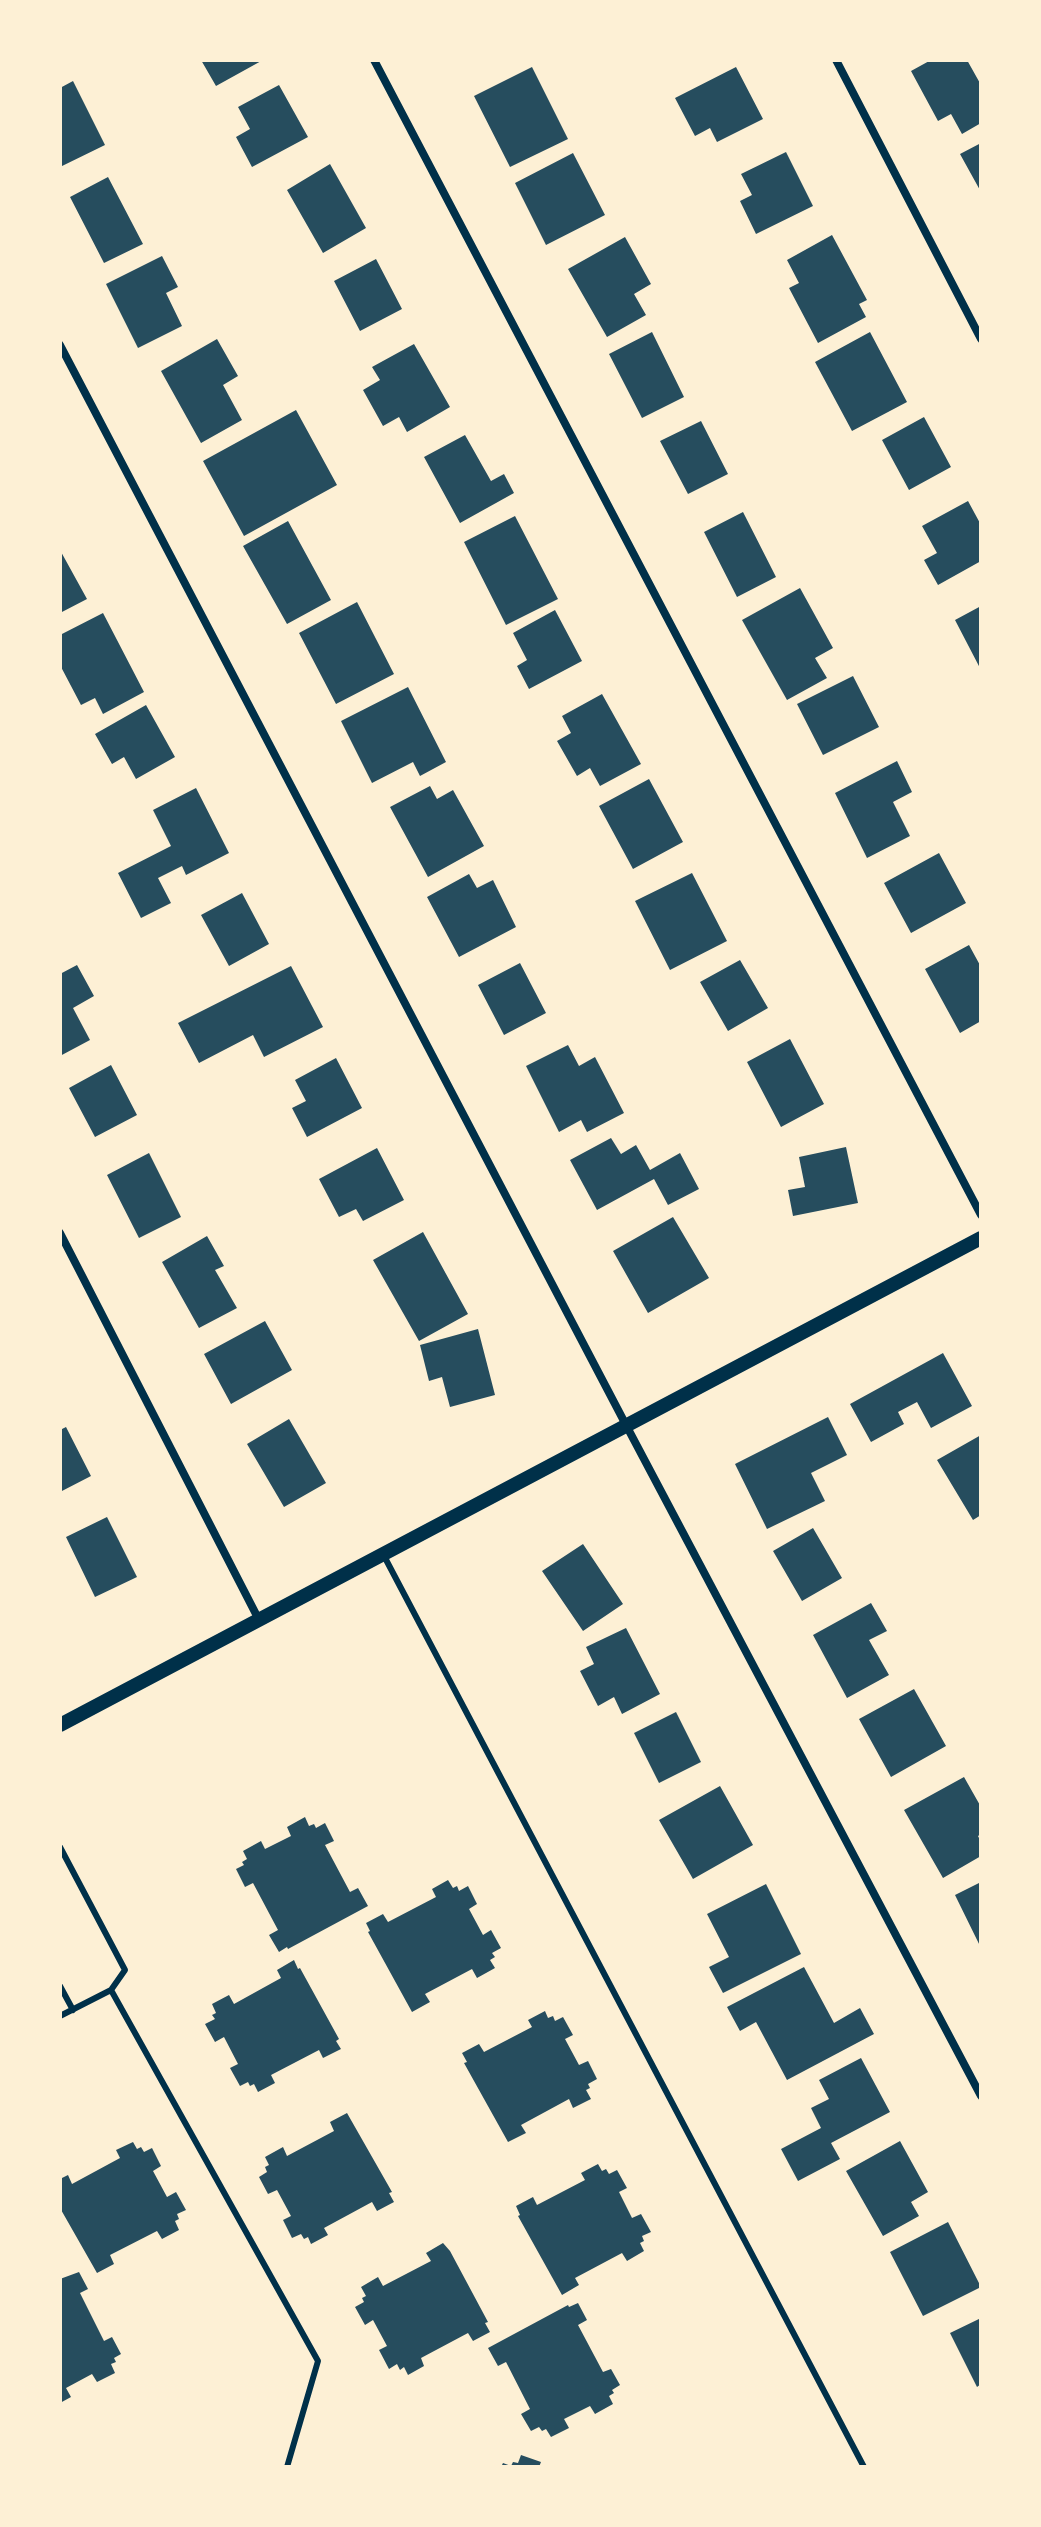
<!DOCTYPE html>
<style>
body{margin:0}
#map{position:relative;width:1041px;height:2527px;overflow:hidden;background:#fdf0d5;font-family:Figtree,sans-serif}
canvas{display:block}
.frame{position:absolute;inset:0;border:62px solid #fdf0d5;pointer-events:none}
</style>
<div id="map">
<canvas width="1041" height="2527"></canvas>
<div class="frame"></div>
</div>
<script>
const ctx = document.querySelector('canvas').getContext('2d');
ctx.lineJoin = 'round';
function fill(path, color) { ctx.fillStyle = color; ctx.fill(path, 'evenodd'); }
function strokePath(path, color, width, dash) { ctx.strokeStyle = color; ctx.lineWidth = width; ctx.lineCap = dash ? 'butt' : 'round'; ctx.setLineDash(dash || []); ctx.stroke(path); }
fill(new Path2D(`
 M201,60H263L216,86Z
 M931,60H967L981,85V123L962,134L951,114L938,121L911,71Z
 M532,67L568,139L510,167L474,96Z
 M736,67L763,119L717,142L710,128L695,136L675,98Z
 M73,81L105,145L60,167V88Z
 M279,85L308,137L252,167L236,137L250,129L238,107Z
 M981,143V192L960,154Z
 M786,152L813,206L756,234L740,201L752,195L741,174Z
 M573,153L605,215L546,245L515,183Z
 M330,164L366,228L323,253L287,190Z
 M108,177L143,244L104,263L70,197Z
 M832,235L867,300L859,304L866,317L818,343L789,288L799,283L787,260Z
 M625,237L651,284L634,294L646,315L607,337L568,269Z
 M162,256L178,287L166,293L182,326L138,348L106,284Z
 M376,259L402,309L360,331L334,281Z
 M652,332L684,397L642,418L609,354Z
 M870,332L907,402L852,431L815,362Z
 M217,339L238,376L223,385L242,420L201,443L161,371Z
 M414,344L450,407L407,432L399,417L383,426L363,390L380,380L372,367Z
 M296,410L337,485L244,536L203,461Z
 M924,417L951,467L909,490L882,440Z
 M701,421L728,474L688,494L660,441Z
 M465,435L491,481L504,474L514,493L460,523L424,457Z
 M968,501L981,525V561L938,585L924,560L937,553L922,526Z
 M743,512L776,577L737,597L704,532Z
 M515,516L558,599L506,625L464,542Z
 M288,521L331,600L287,624L243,546Z
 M60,550L87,599L60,613Z
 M800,588L833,648L815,658L827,678L787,700L742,620Z
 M357,602L394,674L336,704L299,633Z
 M981,606V670L955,620Z
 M555,610L582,661L529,689L517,666L527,660L513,633Z
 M103,613L144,692L103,714L95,698L81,705L60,665V635Z
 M853,676L879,727L823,755L797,704Z
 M408,687L446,762L420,776L413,762L372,783L341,721Z
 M602,694L641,764L600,786L590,768L577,776L557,741L571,733L562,716Z
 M146,705L175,757L136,779L124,757L112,764L95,734Z
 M897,761L912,792L893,802L910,836L867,858L835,793Z
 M649,779L683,842L633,869L599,806Z
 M430,786L437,799L453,790L484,846L428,877L390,807Z
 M196,788L229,853L186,875L182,866L158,878L171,903L141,918L118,873L171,846L153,810Z
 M939,853L966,903L911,933L884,883Z
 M692,873L727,941L670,970L635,901Z
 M469,874L477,888L493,880L516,927L459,957L427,897Z
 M242,893L269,944L229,966L201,915Z
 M969,945L981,967V1021L960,1033L925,969Z
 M740,960L768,1008L728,1031L700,982Z
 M520,963L546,1013L504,1035L478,985Z
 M77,965L94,996L73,1008L90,1040L60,1056V974Z
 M291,966L323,1027L264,1057L253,1035L199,1063L178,1023Z
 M790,1039L824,1104L781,1127L747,1062Z
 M568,1045L579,1066L595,1057L624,1113L587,1132L581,1120L559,1132L526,1066Z
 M336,1058L362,1108L307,1137L292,1108L306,1101L295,1080Z
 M111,1065L137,1115L95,1137L69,1088Z
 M611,1138L621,1154L636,1145L650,1170L680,1153L699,1189L668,1205L654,1179L597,1210L570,1160Z
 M846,1147L858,1203L793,1216L788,1190L805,1187L799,1157Z
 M377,1148L404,1200L363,1221L356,1209L339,1217L319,1179Z
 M149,1153L181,1217L139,1238L107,1175Z
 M673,1217L709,1278L648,1313L613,1251Z
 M423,1232L468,1314L419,1341L373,1260Z
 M207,1236L224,1266L215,1270L237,1308L199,1328L162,1262Z
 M265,1321L292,1370L231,1404L204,1354Z
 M478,1329L495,1395L450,1407L442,1377L429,1381L420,1345Z
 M943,1353L972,1406L931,1428L917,1402L898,1412L904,1424L871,1442L850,1404Z
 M828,1417L847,1455L811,1473L825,1501L767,1529L735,1464Z
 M289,1419L326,1483L284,1507L247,1444Z
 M66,1427L91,1476L60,1492V1430Z
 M981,1435V1515L973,1520L937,1460Z
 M107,1517L137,1577L95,1597L66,1537Z
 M813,1528L842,1578L802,1601L773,1551Z
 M583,1544L623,1604L583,1631L542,1571Z
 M871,1603L887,1631L869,1640L889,1675L847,1698L813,1635Z
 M626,1628L660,1694L622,1714L614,1697L598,1706L580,1671L594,1664L586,1647Z
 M914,1689L946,1746L891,1777L859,1719Z
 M676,1712L701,1762L659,1783L634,1733Z
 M964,1777L981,1807V1834L978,1836L981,1842V1856L943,1878L904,1810Z
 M720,1786L753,1845L693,1879L659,1820Z
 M305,1817L309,1826L314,1824L316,1828L325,1823L334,1841L325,1845L350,1892L358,1888L368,1906L288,1949L287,1947L279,1952L269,1935L278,1930L253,1883L245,1887L236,1869L244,1865L242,1862L247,1859L243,1851L261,1841L265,1849L291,1836L287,1827Z
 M448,1880L453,1888L457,1886L459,1891L468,1886L477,1904L469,1909L483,1935L491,1930L501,1948L492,1953L495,1957L490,1960L495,1968L477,1978L472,1969L425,1994L430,2002L412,2012L368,1932L370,1931L366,1923L383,1914L388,1922L436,1897L432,1889Z
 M981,1882V1948L955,1895Z
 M766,1884L801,1954L723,1993L709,1967L729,1957L707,1914Z
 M294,1960L298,1969L300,1968L339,2039L336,2041L341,2049L323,2058L319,2050L271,2075L275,2083L258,2092L254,2084L250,2086L248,2082L240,2086L230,2068L238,2064L224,2037L215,2042L205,2024L215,2019L212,2015L216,2013L212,2004L229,1995L234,2004L281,1978L277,1970Z
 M804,1967L834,2023L860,2008L874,2034L787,2080L756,2022L740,2031L727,2007Z
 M545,2011L548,2018L553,2016L555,2021L563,2017L573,2035L565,2039L579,2065L588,2061L597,2079L588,2084L590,2088L586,2090L591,2099L573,2108L569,2099L521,2125L526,2133L508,2142L464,2063L467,2062L462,2053L479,2044L484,2052L532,2027L528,2020Z
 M861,2058L890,2112L831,2143L840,2159L798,2181L781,2149L821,2128L811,2108L829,2099L819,2080Z
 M347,2113L392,2192L389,2193L394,2202L377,2211L372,2202L324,2228L328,2235L311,2244L308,2237L304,2239L301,2234L292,2238L283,2220L291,2216L277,2190L268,2194L259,2177L267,2172L265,2167L269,2165L265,2157L283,2147L287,2156L334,2131L330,2122Z
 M900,2141L928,2192L911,2202L919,2216L883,2236L846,2171Z
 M133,2142L137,2149L141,2147L144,2152L152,2148L161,2166L153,2171L167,2197L176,2192L186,2210L177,2214L179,2219L175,2221L179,2230L162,2239L157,2231L110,2255L114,2264L97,2273L60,2208V2179L68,2175L72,2184L120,2158L116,2150Z
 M598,2164L602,2171L606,2169L609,2174L617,2170L627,2188L619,2192L632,2218L641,2214L651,2232L642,2236L644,2241L640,2243L644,2251L627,2261L622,2253L575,2278L579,2285L562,2295L518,2216L520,2215L516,2206L533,2197L537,2205L585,2180L581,2173Z
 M948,2222L981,2287L923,2316L890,2252Z
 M443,2243L450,2251L488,2322L485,2323L490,2332L473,2341L468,2333L421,2358L424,2366L408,2375L404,2367L400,2370L397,2364L389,2369L379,2350L387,2346L373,2320L365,2325L355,2307L364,2302L362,2298L366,2296L361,2287L378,2277L383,2286L431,2261L426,2253Z
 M79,2272L88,2289L80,2293L104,2341L112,2337L121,2354L114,2358L116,2362L111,2364L115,2373L97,2382L92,2374L66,2388L71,2397L60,2403V2279Z
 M578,2303L587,2320L578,2325L603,2372L611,2369L620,2385L612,2390L614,2393L609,2396L613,2404L595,2414L590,2406L564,2419L569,2428L551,2437L546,2429L542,2431L539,2427L531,2431L521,2414L530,2409L506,2362L498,2366L488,2348L568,2305L569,2307Z
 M981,2318V2384L977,2387L950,2333Z
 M521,2455L541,2462L539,2467H501L503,2463L511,2466L513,2462L518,2463Z`), '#264d5e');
strokePath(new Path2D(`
 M383,1554L864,2467
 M60,1847L125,1970L111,1990L60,2016
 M60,1986L73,2010
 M111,1990L318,2361L287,2467`), '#003049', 6);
strokePath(new Path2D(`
 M374,60L981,1215
 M836,60L981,339
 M60,345L626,1425L981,2096
 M60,1233L259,1620`), '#003049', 8);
strokePath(new Path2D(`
 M60,1725L981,1238`), '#003049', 14);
</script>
